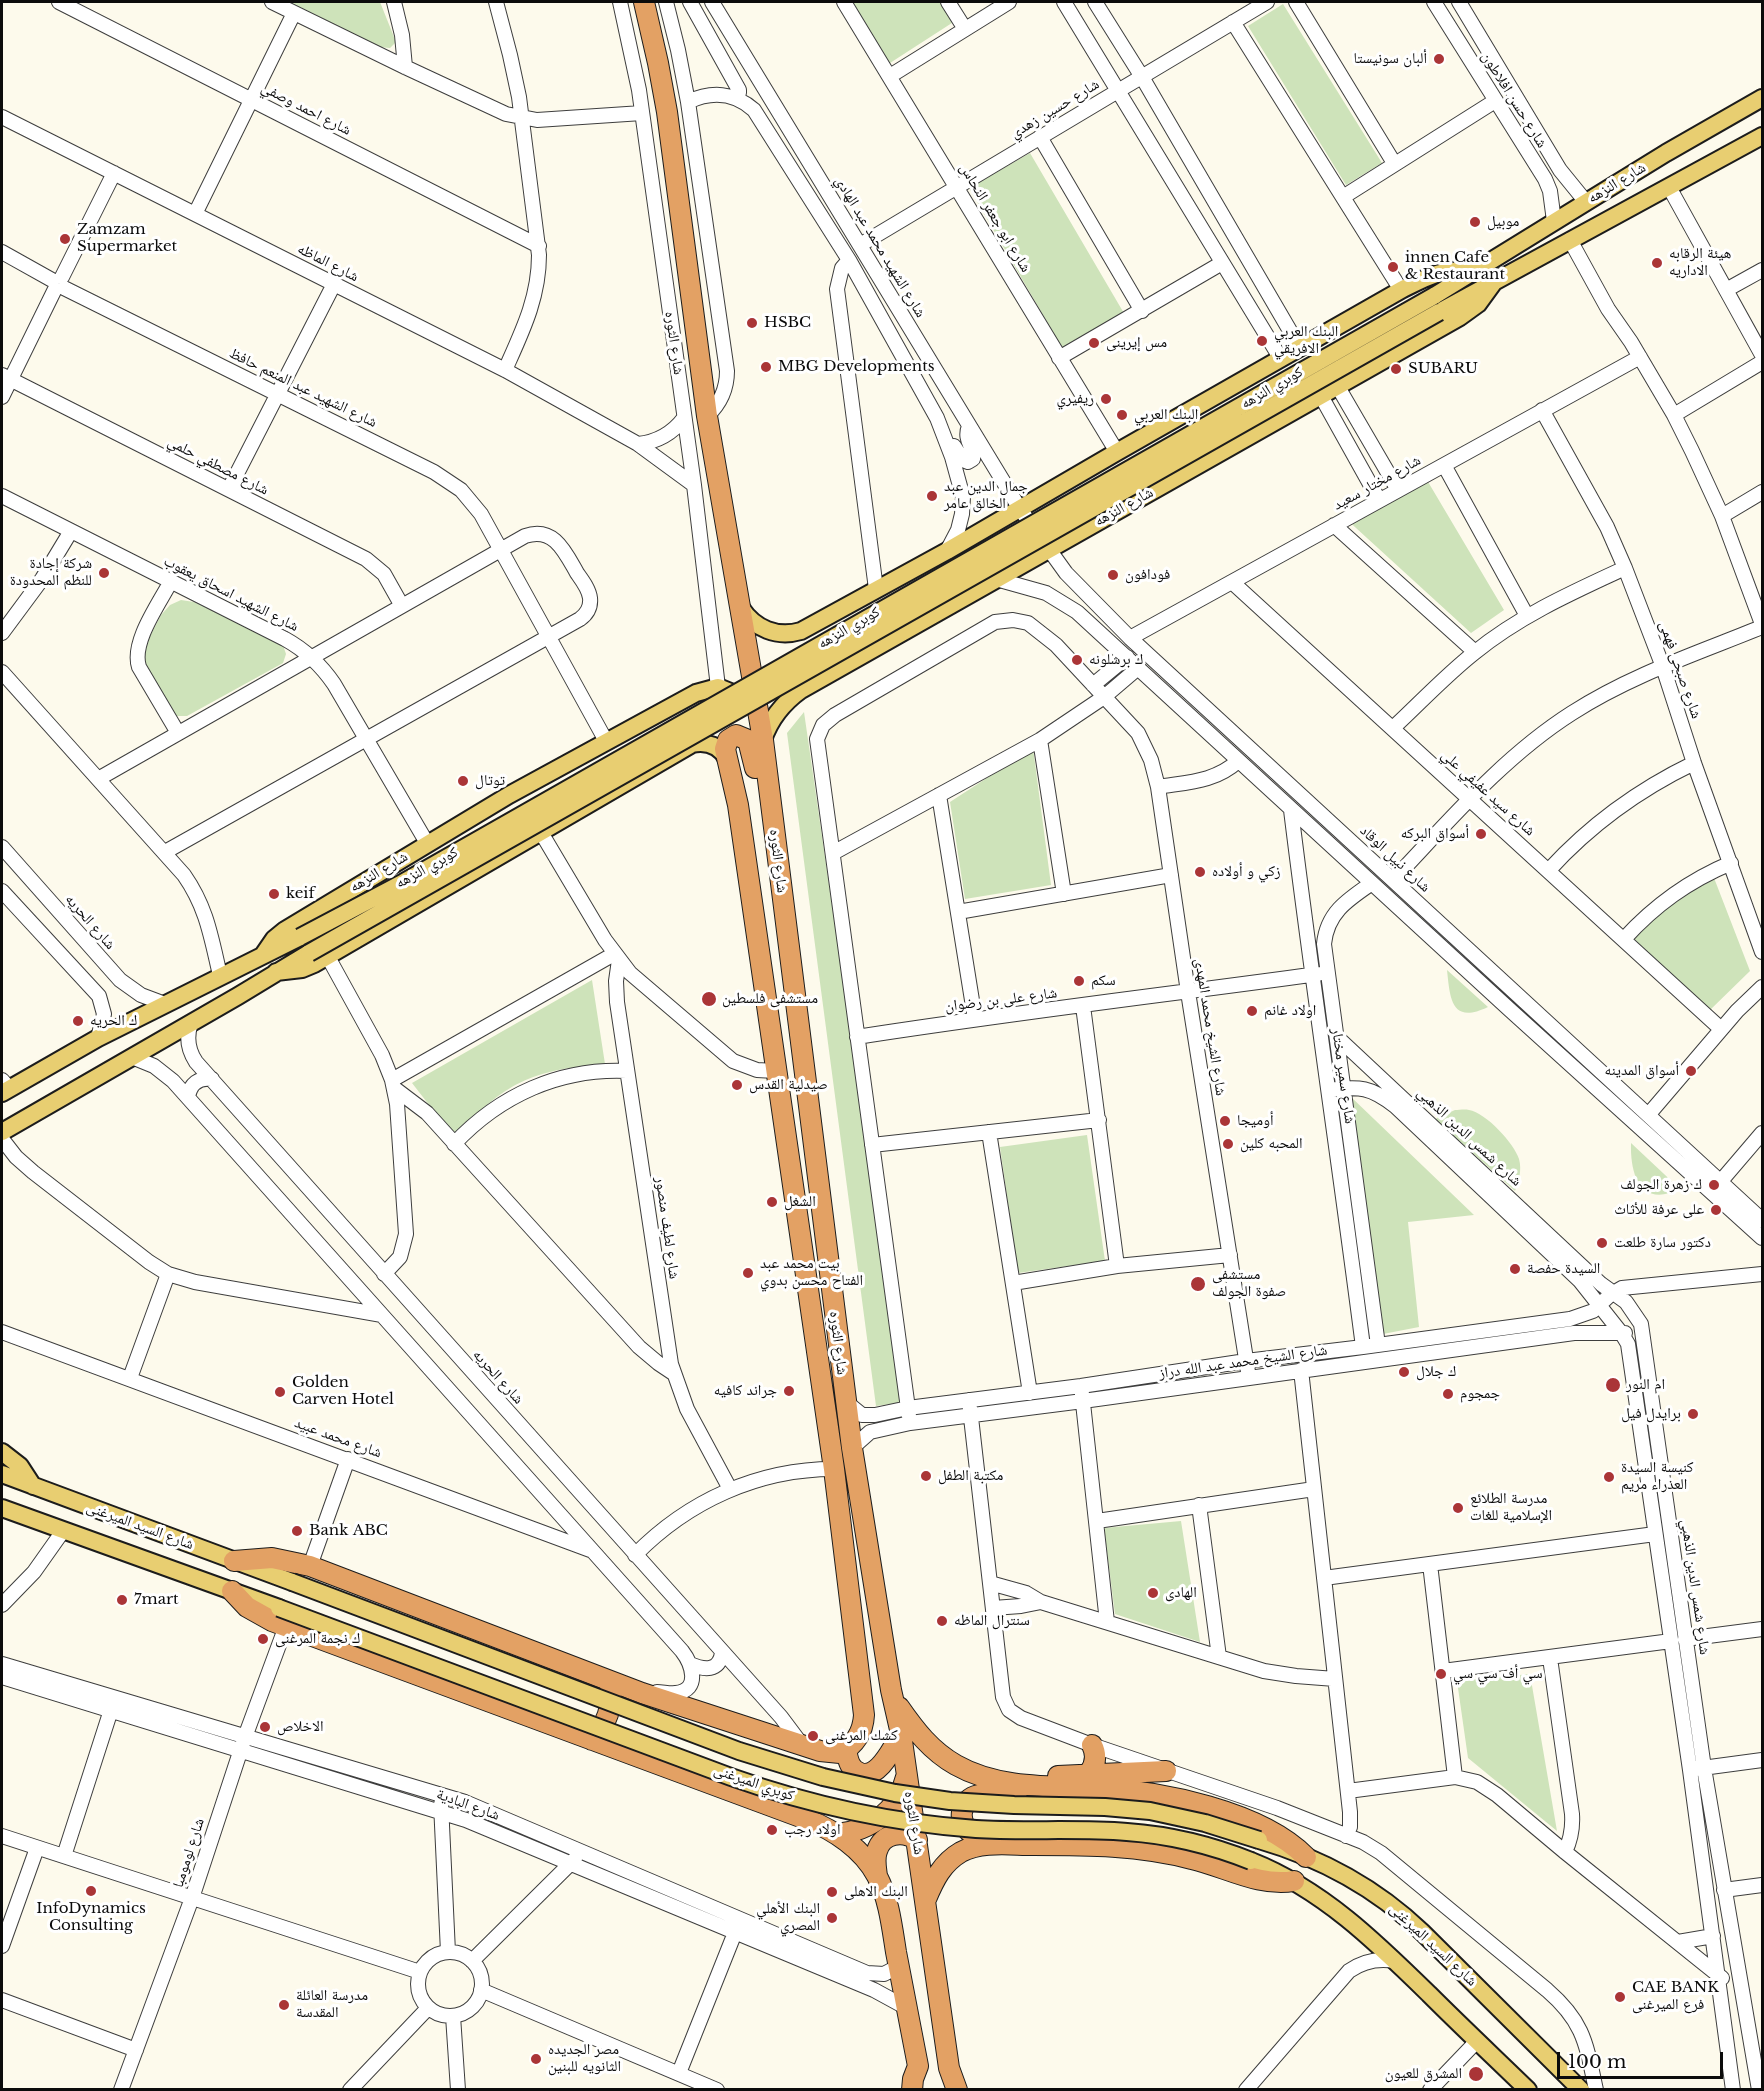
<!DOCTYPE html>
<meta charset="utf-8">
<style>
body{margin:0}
#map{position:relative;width:1764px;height:2091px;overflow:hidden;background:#fdfaec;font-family:"Libre Baskerville",serif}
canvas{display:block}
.frame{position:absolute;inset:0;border:3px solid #0b0b0b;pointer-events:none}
.scale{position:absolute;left:1557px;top:2052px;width:166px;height:27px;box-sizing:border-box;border:3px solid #0b0b0b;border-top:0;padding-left:8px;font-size:18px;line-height:21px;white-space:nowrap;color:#0b0b0b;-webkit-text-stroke:4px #fff;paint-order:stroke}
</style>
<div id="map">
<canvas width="1764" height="2091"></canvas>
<div class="frame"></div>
<div class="scale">100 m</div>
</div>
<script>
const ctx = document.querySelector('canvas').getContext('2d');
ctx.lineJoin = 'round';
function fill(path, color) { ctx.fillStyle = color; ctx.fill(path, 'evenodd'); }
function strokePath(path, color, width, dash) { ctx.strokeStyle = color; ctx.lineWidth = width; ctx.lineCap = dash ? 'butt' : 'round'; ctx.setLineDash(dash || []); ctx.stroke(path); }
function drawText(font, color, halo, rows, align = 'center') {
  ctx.font = font + ' "Libre Baskerville","Noto Naskh Arabic",serif'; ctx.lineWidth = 6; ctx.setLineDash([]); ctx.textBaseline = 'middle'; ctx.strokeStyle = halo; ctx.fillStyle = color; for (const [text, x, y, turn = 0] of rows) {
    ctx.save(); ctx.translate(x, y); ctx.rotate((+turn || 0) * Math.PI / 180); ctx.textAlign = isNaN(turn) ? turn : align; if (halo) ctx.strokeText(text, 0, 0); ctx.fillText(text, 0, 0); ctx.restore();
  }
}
fill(new Path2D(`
 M289,2H380L396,42L390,48L379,47Z
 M851,2H943L955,21L890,63Z
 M1283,4L1382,163L1346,185L1248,26Z
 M1030,153L1125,315L1064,351L969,188Z
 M1421,470L1504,610L1471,633L1344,517Z
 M181,600L194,602L283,645L286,654L283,663L187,716H177L172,711L143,659L145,645L161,615L170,605Z
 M804,712L904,1402L876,1406L787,733Z
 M1033,748L1051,885L965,899L950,802Z
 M1709,865L1750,971L1708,1012L1623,929L1662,896Z
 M1447,970L1488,1007C1451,1025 1450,998 1447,970Z
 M592,980L605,1064C530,1070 505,1083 454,1137L412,1083Z
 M1350,1096L1474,1215L1408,1222L1419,1327L1383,1334Z
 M1455,1110C1459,1110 1465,1109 1469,1110C1486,1113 1514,1143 1519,1159C1522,1170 1519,1181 1515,1191L1435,1119Z
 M1087,1135L1105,1261L1018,1273L1000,1147Z
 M1631,1143L1680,1189C1641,1208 1630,1176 1631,1143Z
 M1181,1521L1200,1642L1115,1614L1104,1528Z
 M1530,1674L1557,1831L1468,1758L1457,1681Z`), '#cee3ba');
const minor = new Path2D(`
 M59,2L539,246
 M272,2L405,67L506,114L537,120L642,113
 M394,2L402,35L405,67
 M496,2L510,55L519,97L539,255C539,298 522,332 505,370
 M620,2L639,90L694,485L718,687
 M666,2L678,50L688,102L727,371C727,389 720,404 707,416
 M690,2L739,90V93L734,97
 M712,2L1020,509L1066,573L1130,638L1762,1220
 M844,2L1117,452
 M948,2L965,29
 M1064,2L1281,359
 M1095,2L1142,77L1300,348
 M1296,2L1394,163
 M1434,2L1545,179L1550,191L1554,221
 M1459,2L1560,170L1586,202
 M1233,22L1401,290
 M890,76L1009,2
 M688,102C711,91 734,92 754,110L849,260L937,418L952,457L963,497L962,514L958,530L947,551
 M2,117L505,370L638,444L694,485
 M1040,137L1142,311
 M1669,187L1762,355
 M1343,197L1495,101
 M195,214L294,13
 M1570,240L1608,309L1631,342L1674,415L1692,451L1722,516L1762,624
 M860,245L1267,2
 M2,252L52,280
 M849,260L842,268L837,289L876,589
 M62,277L114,173
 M64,288L434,472L461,490L481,514L606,741
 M1726,290L1762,270
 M1059,358L1222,263
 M2,375L366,559L384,574L402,606
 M1338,387L1398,490
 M1321,396L1379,500
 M2,397L55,289
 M1542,410L1607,527L1625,568L1663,667L1694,763L1762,952
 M1674,415L1762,362
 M638,444C657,442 672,434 684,418
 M954,446L963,460L968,462L973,459C975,447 963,441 969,426
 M1444,465L1527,616
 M229,489L334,284
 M2,496L285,639C305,650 321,665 334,684L427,843
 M1722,516L1762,492
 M1334,525L1475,652
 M996,579L1046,593L1077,612L1509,1009L1762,1238
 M171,581C159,604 131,642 139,667L178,733
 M1232,582L1721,1029
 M2,633L42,579L71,531
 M1130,638L1640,357
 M2,672L184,875C207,908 211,937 220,975
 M1093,685L1127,657
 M1393,728C1420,703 1445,676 1474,653C1519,616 1573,592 1625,568
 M1040,740L1064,894
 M98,779L525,536C554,526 565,552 577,573C582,580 589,589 590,598C591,607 587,614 580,619L165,852
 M1158,787C1188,782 1215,782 1238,761
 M939,795L975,1019
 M1291,810C1313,989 1340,1168 1363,1347
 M542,834L605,940L630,973L733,1061L757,1070L775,1071
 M2,847L120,980L141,995L165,1004
 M833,853L1040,740L1104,697L1138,668
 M1549,870C1591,824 1638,790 1694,763
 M1393,880C1449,821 1503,757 1572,713C1631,675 1698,653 1762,627
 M1372,883C1347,900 1327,913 1324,944L1378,1345
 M2,891L99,996L104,1014L98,1038
 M958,912L1171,875
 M1624,939C1655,905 1688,881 1731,863
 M328,957L382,1055L392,1080L397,1104L406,1234L400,1257L384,1274
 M619,960L616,981L617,1002L671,1364L687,1409L730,1489
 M1083,1006L1117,1266
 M191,1023C186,1037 188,1050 196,1062L781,1717L802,1745
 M857,1037C1010,1013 1164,995 1318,974
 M1337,1037L1601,1284L1626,1302L1641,1324L1704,1768L1759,2090
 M132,1057L154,1066L173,1081L682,1651C692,1664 701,1690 676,1693C670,1694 663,1692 657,1692
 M2,1080L10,1089
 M392,1080L614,954
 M394,1088L427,1113L639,1347L658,1363L673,1373
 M1329,1090C1360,1086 1371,1087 1395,1106L1580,1281L1622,1334L1628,1344L1690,1770L1733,2090
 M188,1097C190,1084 199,1077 212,1079
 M1649,1114L1737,1011L1762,987
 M989,1132L1030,1393
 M2,1139L16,1157L33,1172L149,1262L168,1274L195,1282L382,1315
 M454,1144C500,1095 560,1068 627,1071
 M872,1145L1099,1120
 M1721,1181L1762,1133
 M1013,1283L1117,1266L1230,1255
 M2,1332L590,1550
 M1301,1370L1350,1812V1827L1346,1836
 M130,1378L168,1274
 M1082,1394L1107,1622
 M969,1400L1003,1697L1009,1710L1021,1718L1092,1745L1277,1808L1363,1842L1381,1853L1547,1990C1584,2022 1586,2043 1596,2090
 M846,1402L862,1415H875L908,1408L1081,1386L1246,1361L1363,1347L1570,1319L1593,1311L1610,1295L1622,1288L1762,1274
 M910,1423L817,739L823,725L835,715L995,622L1013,620L1028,623L1056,645L1138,733L1151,760L1158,787L1188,992L1249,1378
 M852,1448L870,1432L910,1423L1083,1401L1574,1333H1625
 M1199,1505L1219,1657
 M1097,1521L1314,1489
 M635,1555C688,1501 758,1469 834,1469
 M1430,1564L1455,1777
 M310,1566L348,1459
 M1324,1578L1655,1534
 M990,1583L1026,1593L1041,1602L1264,1671L1296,1676L1335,1679
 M2,1605L34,1572L63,1531
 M993,1608L1021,1606L1041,1602
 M1685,1639L1762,1629
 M1550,1658L1572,1814C1573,1828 1571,1839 1565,1852
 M2,1664L465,1802L867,1973L884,1974L899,1966
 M690,1664C704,1670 719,1672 722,1653
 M1443,1671L1671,1641
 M2,1677L466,1820L874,1990L907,2008
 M1695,1769L1762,1760
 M1348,1791L1455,1777L1477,1782L1497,1795L1565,1852L1722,1978
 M441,1804L448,1952
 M2,1836L420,1972
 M64,1856L111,1710
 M1724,1890L1762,1885
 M1678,1942L1713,1936
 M2,1946L37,1848
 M418 1984a32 32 0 1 1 64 0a32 32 0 1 1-64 0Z
 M472,1961L575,1859
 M481,1990L717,2090
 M2,2000L136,2050
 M453,2016L458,2090
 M679,2073L738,1925
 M121,2090L192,1898L245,1737L286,1626
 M350,2090L428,2008
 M1246,2090L1349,1971C1363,1961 1378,1958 1395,1961
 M1430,2090L1477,2041`);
const major = new Path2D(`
 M1434,296L1666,153L1762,98
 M1439,312L1762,136
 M741,608C755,629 777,638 801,631L947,551L1117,452L1401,290C1425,278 1445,266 1473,272
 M763,740C770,719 783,703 801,690L1460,317L1478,304L1494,282
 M263,955L274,939L285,930L509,795L696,693L718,687L740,696L743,699
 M276,972L302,969L314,964L692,744C707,741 720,746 727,759
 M2,1093L98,1038L300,937
 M2,1132L238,996L309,953
 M2,1452L20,1466L33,1486
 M2,1474L292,1582
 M2,1508L279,1608
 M1259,1840C1321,1858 1376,1888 1422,1932L1581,2090
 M1251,1861C1322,1889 1376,1942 1429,1994C1462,2027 1495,2058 1528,2090`);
const highway = new Path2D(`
 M644,2L658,63L667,112L707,416L763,740L852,1448L891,1690L901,1734L949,2068L957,2090
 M234,1561L272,1558L310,1566L642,1693L820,1751L840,1753C855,1745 863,1733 864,1715L834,1469L738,805L725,749L728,740L736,735L748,740L755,768
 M232,1591L247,1607L272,1621L806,1819C834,1830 863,1849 877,1876C889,1899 892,1927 896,1952C903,1990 911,2028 918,2066L913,2079L912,2090
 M899,1707C915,1730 931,1751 956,1765C998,1789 1051,1786 1098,1788C1160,1791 1261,1811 1306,1857
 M592,1740C607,1723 613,1708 610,1685
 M846,1750C848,1759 849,1769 860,1773C879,1780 893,1747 901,1734
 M1089,1773C1096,1764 1097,1755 1092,1745
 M1058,1776L1166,1771
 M837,1834C870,1831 898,1811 906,1777
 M979,1839C969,1832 960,1825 962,1812C966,1787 1001,1795 1019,1789
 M877,1876C876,1868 874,1859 877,1851C882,1833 903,1830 917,1840
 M926,1899C934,1880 942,1863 961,1852C982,1841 1009,1845 1033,1845C1087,1845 1139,1845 1192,1859C1226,1867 1259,1887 1294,1881`);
strokePath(minor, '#3e3e3e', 16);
strokePath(major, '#1c1c1c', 20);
strokePath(highway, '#1c1c1c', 22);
strokePath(minor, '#fff', 14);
strokePath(major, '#e8ce71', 16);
strokePath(highway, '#e3a164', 20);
const majorBridge = new Path2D(`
 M300,937L404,882L1434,296
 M309,953L1439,312
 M292,1582L739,1751L823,1777L895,1793L950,1801L1014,1805L1105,1807L1150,1811L1205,1823L1259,1840
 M279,1608L731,1777C810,1805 892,1823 976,1829C1026,1832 1077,1828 1127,1832C1170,1835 1211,1845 1251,1861`);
strokePath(majorBridge, '#1c1c1c', 20, []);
strokePath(majorBridge, '#e8ce71', 16);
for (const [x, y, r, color] of [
 [1439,59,6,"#aa3537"],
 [1475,222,6,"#aa3537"],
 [65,239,6,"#aa3537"],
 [1657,263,6,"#aa3537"],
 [1393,267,6,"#aa3537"],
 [752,323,6,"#aa3537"],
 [1262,341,6,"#aa3537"],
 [1094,343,6,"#aa3537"],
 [766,367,6,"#aa3537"],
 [1396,369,6,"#aa3537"],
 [1106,399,6,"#aa3537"],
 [1122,415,6,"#aa3537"],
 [932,496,6,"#aa3537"],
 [104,573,6,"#aa3537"],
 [1113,575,6,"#aa3537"],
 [1077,660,6,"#aa3537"],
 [463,781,6,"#aa3537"],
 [1481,834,6,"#aa3537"],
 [1200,872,6,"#aa3537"],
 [274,894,6,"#aa3537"],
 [1079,981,6,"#aa3537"],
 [709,999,8,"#aa3537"],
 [1252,1011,6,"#aa3537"],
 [78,1021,6,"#aa3537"],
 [1691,1071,6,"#aa3537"],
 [737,1085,6,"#aa3537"],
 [1225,1121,6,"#aa3537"],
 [1228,1144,6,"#aa3537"],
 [1714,1185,6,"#aa3537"],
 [772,1202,6,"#aa3537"],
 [1716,1210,6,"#aa3537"],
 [1602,1243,6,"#aa3537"],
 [1515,1269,6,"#aa3537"],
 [748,1273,6,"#aa3537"],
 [1198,1284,8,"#aa3537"],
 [1404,1372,6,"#aa3537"],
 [1613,1385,8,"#aa3537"],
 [789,1391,6,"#aa3537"],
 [280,1392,6,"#aa3537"],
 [1448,1394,6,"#aa3537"],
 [1693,1414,6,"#aa3537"],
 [926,1476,6,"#aa3537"],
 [1609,1477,6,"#aa3537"],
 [1458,1508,6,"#aa3537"],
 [297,1531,6,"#aa3537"],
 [1153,1593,6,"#aa3537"],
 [122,1600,6,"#aa3537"],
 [942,1621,6,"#aa3537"],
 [263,1639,6,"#aa3537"],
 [1441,1674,6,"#aa3537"],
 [265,1727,6,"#aa3537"],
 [813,1736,6,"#aa3537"],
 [772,1830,6,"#aa3537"],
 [91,1891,6,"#aa3537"],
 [832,1892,6,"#aa3537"],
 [832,1918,6,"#aa3537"],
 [1620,1997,6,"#aa3537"],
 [284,2005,6,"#aa3537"],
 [536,2059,6,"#aa3537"],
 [1476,2074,8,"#aa3537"]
]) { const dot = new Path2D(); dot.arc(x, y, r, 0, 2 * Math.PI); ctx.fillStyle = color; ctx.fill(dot); strokePath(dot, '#fff', 2); }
drawText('15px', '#0b0b0b', '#fff', [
 ["ألبان سونيستا",1427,59,"right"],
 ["موبيل",1487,222],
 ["Zamzam",77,230],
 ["Supermarket",77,247],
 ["هيئة الرقابه",1669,254],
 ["الاداريه",1669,271],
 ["innen Cafe",1405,258],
 ["& Restaurant",1405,275],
 ["HSBC",764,323],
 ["البنك العربي",1274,332],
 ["الافريقي",1274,349],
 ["مس إيرينى",1106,343],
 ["MBG Developments",778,367],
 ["SUBARU",1408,369],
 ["ريفيري",1094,399,"right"],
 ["البنك العربي",1134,415],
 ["جمال الدين عبد",944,487],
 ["الخالق عامر",944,504],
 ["شركة إجادة",92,564,"right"],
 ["للنظم المحدودة",92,581,"right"],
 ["فودافون",1125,575],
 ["ك برشلونه",1089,660],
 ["توتال",475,781],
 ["أسواق البركه",1469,834,"right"],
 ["زكي و أولاده",1212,872],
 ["keif",286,894],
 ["سكم",1091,981],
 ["مستشفى فلسطين",722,999],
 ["اولاد غانم",1264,1011],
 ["ك الحريه",90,1021],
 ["أسواق المدينه",1679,1071,"right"],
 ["صيدلية القدس",749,1085],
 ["أوميجا",1237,1121],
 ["المحبه كلين",1240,1144],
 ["ك زهرة الجولف",1702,1185,"right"],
 ["الشغل",784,1202],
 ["على عرفة للأثاث",1704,1210,"right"],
 ["دكتور سارة طلعت",1614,1243],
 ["بيت محمد عبد",760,1264],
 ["الفتاح محسن بدوي",760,1281],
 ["السيدة حفصة",1527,1269],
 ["مستشفى",1212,1275],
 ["صفوة الجولف",1212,1292],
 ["ك جلال",1416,1372],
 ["Golden",292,1383],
 ["Carven Hotel",292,1400],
 ["ام النور",1626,1385],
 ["جراند كافيه",777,1391,"right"],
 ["جمجوم",1460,1394],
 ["برايدل فيل",1681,1414,"right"],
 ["كنيسة السيدة",1621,1468],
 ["العذراء مريم",1621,1485],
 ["مكتبة الطفل",938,1476],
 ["مدرسة الطلائع",1470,1499],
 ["الإسلامية للغات",1470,1516],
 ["Bank ABC",309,1531],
 ["الهادى",1165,1593],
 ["7mart",134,1600],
 ["سنترال الماظه",954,1621],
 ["ك نجمة المرغنى",275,1639],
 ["سي أف سي سي",1453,1674],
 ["الاخلاص",277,1727],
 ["كشك المرغنى",825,1736],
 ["اولاد رجب",784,1830],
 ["البنك الاهلى",844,1892],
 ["InfoDynamics",91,1909,"center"],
 ["Consulting",91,1926,"center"],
 ["البنك الأهلي",820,1909,"right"],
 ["المصري",820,1926,"right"],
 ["CAE BANK",1632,1988],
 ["فرع الميرغنى",1632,2005],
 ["مدرسة العائلة",296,1996],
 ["المقدسة",296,2013],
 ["مصر الجديده",548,2050],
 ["الثانويه للبنين",548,2067],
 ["المشرق للعيون",1462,2074,"right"]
], 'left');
drawText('15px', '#0b0b0b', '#fff', [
 ["شارع حسن افلاطون",1514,100,58],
 ["شارع احمد وصفي",306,109,27],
 ["شارع حسين زهدي",1055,109,-31],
 ["شارع النزهه",1617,183,-31],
 ["شارع ابو جعفر النحاس",995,218,59],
 ["شارع الشهيد محمد عبد الهادي",880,247,59],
 ["شارع الماظه",328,263,27],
 ["شارع الثوره",674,343,82],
 ["شارع الشهيد عبد المنعم حافظ",303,388,26],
 ["كوبري النزهه",1272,388,-30],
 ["شارع مصطفي حلمي",218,466,27],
 ["شارع مختار سعيد",1377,483,-29],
 ["شارع النزهه",1124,507,-29],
 ["شارع الشهيد اسحاق يعقوب",231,594,27],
 ["كوبري النزهه",849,628,-30],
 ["شارع صبحى فهمى",1680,670,71],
 ["شارع سيد عفيفي علي",1488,793,42],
 ["شارع نبيل الوقاد",1395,859,43],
 ["شارع الثوره",778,861,83],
 ["كوبري النزهه",427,868,-29],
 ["شارع النزهه",379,872,-31],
 ["شارع الحريه",90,922,49],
 ["شارع على بن رضوان",1001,1000,-7],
 ["شارع الشيخ محمد المهدى",1210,1027,81],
 ["شارع سمير مختار",1343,1076,82],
 ["شارع شمس الدين الذهبي",1469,1137,43],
 ["شارع لطيف منصور",667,1228,82],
 ["شارع الثوره",838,1343,83],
 ["شارع الشيخ محمد عبد الله دراز",1243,1362,-8],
 ["شارع الحريه",498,1377,48],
 ["شارع محمد عبيد",338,1438,20],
 ["شارع السيد الميرغنى",140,1526,20],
 ["شارع شمس الدين الذهبي",1695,1587,82],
 ["كوبري الميرغنى",754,1783,19],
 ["شارع البادية",468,1805,20],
 ["شارع الثوره",914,1823,81],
 ["شارع لومومبا",189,1853,-72],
 ["شارع السيد الميرغنى",1433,1945,43]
]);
</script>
